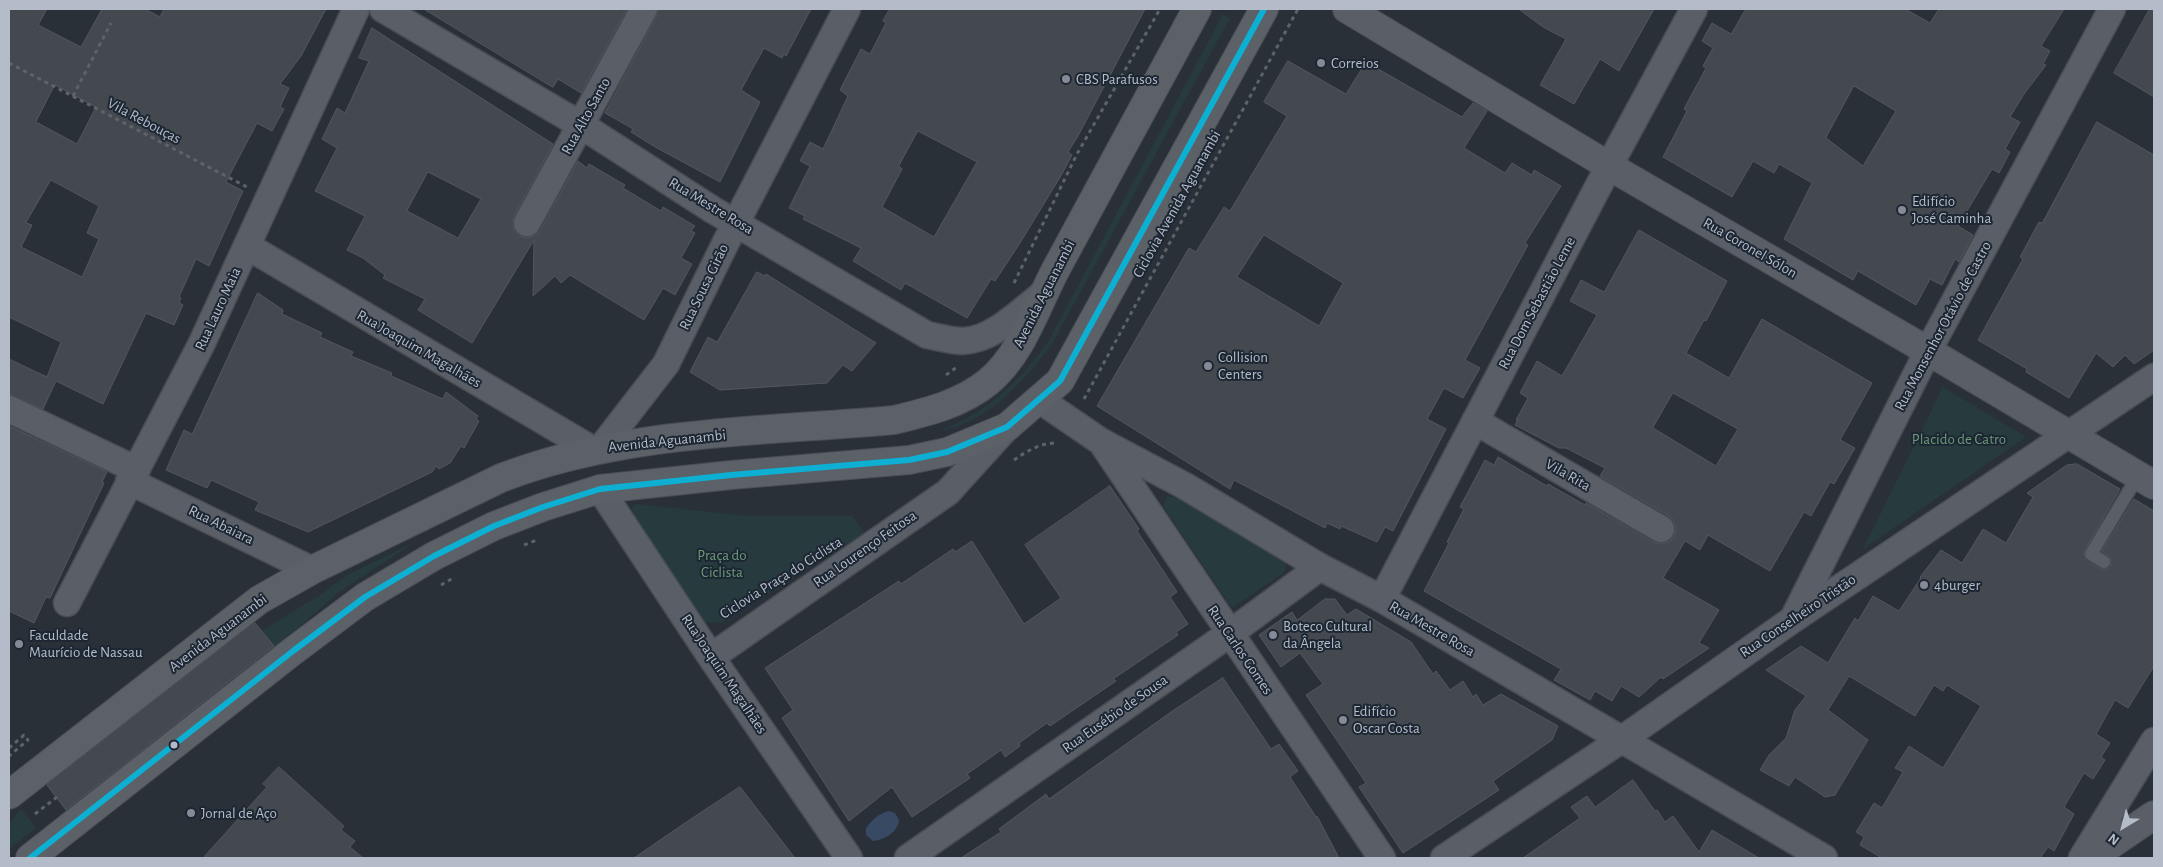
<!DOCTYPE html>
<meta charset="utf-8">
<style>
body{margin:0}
#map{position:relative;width:2163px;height:867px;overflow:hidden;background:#2a3038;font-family:"Alegreya Sans",sans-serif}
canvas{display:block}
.frame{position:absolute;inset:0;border:10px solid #b4bcc9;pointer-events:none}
.north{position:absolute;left:2098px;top:802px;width:50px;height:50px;-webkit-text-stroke:4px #1d2633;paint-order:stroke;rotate:217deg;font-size:14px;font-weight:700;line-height:20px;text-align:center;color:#b4bcc9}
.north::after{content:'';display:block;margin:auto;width:18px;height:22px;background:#b4bcc9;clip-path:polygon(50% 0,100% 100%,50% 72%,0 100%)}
</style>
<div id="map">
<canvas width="2163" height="867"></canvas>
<div class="frame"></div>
<div class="north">N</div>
</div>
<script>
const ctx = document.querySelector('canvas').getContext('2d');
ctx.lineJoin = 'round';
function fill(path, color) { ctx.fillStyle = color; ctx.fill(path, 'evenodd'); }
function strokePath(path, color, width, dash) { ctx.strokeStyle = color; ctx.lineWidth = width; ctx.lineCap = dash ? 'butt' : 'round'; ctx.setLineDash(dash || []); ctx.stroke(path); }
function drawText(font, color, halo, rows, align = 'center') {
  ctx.font = font + ' "Alegreya Sans",sans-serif'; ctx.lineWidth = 4; ctx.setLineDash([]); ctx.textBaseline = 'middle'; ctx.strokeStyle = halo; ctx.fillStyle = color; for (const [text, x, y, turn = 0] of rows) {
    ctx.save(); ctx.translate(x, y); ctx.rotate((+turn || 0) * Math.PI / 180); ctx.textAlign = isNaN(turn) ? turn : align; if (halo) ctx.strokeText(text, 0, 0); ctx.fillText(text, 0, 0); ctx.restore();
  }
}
fill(new Path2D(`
 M1223,14L1230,18L1052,344C1024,381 987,424 938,431C986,414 1019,382 1048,342Z
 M1943,387L2026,437L1863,549Z
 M1167,496L1178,498L1286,561L1285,572L1232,608L1163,506Z
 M635,504L748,516H852L865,533L721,623L704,622L696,616L631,509Z
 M417,541L339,592L275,648L261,631L320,595L349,574Z
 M21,809L36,828L9,849V824Z`), '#273a3e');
fill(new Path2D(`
 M889,811L895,813L899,820C898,832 884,840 873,841L866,835V828C873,819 878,814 889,811Z`), '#384963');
const building = new Path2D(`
 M9,9H47L38,25L81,47L102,9H145L160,17L164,9H326L301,56L280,84L289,88L280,107L284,109L272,131L257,123L226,182L243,191L209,266L196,259L179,297L181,298L179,303L183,305L174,325L146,313L103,404L56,381L43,409L9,394V359L47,377L61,342L9,317ZM55,85L96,107L77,144L36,122ZM51,180L99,206L87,233L99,239L82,277L21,247L32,225L26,223Z
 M424,9H627L581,93L558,79L553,87Z
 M659,9H811L786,56L784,54L782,58L764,48L741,90L760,102L720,182L657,148L631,132L633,129L605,113L657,16Z
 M890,9H1145L1078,136L1068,152L1072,155L1062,174L1020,243L995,281L991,279L967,318L905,283L901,290L853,261L861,248L803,219L805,216L789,208L810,166L800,161L810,142L823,149L848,96L840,90L861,49L870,54L886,23L883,21ZM918,131L977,162L934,237L882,207L902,169L899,166Z
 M1519,9H1654L1619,71L1600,59L1574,104L1540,85L1566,39L1543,27Z
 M1746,9H1905L1930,23L1939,9H2064L2041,46L2050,51L2043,64L2046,65L2024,94L2010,117L2020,122L2005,149L2010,152L1999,173L1992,169L1958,226L1973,235L1959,262L1955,259L1942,285L1930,279L1916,305L1858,271L1853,280L1784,239L1812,183L1779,164L1774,173L1753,161L1732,197L1663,157L1687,111L1684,109L1706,68L1703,66L1713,48L1702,41L1712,23L1731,34ZM1854,86L1896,111L1863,166L1826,138Z
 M2150,9H2154V97L2114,73Z
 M372,28L553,144L514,216L512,224L514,230L519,236L528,238L534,236L540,231L578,161L587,168L589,164L625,185L623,188L661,211L663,207L695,226L691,231L695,233L681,258L692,264L675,295L663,288L644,320L570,275L561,283L555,276L533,296L534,240L472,343L418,310L425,299L383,278L385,275L363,258L347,250L365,216L315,191L337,148L322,139L337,108L345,113L369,61L359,58ZM428,172L481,199L458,238L407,211Z
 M1288,61L1346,94L1366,62L1462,117L1473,103L1487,111L1464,148L1505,173L1512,163L1532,175L1534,170L1561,186L1525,243L1528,245L1465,360L1480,368L1463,398L1444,388L1427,419L1446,429L1393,531L1385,527L1377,542L1341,526L1340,529L1327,523L1325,528L1234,480L1230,489L1097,406L1189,248L1196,252L1224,207L1230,211L1287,116L1264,102ZM1264,235L1343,283L1319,326L1237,277Z
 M2097,122L2154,155V350L2134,364L2125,355L2113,367L2096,353L2069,398L2026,372L2027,369L1978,340L2023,259L2020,257L2039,222L2042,223Z
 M1639,230L1727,281L1706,321L1704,320L1686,353L1729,378L1762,319L1872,383L1840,440L1855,448L1834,484L1830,482L1811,516L1804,512L1770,571L1708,535L1700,550L1685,541L1663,578L1719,610L1699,643L1709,648L1663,679L1661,677L1639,697L1621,686L1612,701L1595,691L1590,700L1554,680L1561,669L1424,591L1449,543L1447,542L1464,509L1460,507L1485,460L1494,465L1498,457L1547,486L1548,484L1585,505L1586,503L1653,542L1661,544L1669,542L1674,537L1676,529L1674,521L1669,516L1600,476L1605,468L1566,448H1559L1515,425L1518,420H1516L1528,398L1520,393L1537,361L1562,376L1597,315L1570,301L1581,280L1604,292ZM1673,393L1738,429L1716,466L1653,428Z
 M757,272L765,276L766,274L876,343L852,371L843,365L827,383L720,390L690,372L708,337L717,342Z
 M258,293L283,310L282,314L322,333L320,337L353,352L351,356L392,373L391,376L443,399L446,392L478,416L476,419L479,421L464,448L461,446L450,463L439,469L436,466L432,472L308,532L255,510L259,502L211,480L207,488L166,470L184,430L192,434Z
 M9,426L107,472L102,482L104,483L50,598L46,597L34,623L9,611Z
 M2077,464L2120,489L2083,553L2086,561L2100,569H2107L2111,566V558L2102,551L2134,499L2154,511V666L2128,708L2115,700L2096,734L2110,743L2101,757L2105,760L2093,779L2084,773L2064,807L2074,814L2054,851L2048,847L2040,858H1882L1860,845L1864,837L1856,832L1874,803L1882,808L1903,772L1895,768L1909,746L1943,768L1981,706L1947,685L1943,691L1934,685L1915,716L1849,676L1828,710L1868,740L1835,795L1825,797L1795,777L1789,786L1760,770L1769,755L1786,738L1795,710L1806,696L1766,670L1801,646L1828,663L1855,618L1858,621L1873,596L1899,611L1921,578L1920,577L1941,550L1962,563L1983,529L2006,543L2033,497L2027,493L2067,465Z
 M1110,486L1139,529L1137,531L1177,592L1170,597L1188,624L1176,632L1178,635L1113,679L1116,681L1050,726L1047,723L1019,743L1020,746L1005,757L1001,750L967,774L970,778L912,817L892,787L849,821L782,718L793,710L765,668L899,581L901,584L953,549L955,552L972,541L1024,624L1061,598L1025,545Z
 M1325,599H1335L1347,615L1356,609L1411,642L1433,674L1436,671L1450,690L1463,681L1473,697L1476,694L1483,705L1501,694L1558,726L1552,740L1493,781L1499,790L1403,853L1359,787L1366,783L1306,695L1323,684L1300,653L1281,667L1259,635L1292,612L1297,620Z
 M255,623L274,646L66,810L47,785Z
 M1223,678L1271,749L1279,744L1298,771L1290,777L1316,817L1317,816L1339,858H961L1001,832L999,829L1046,794L1049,799L1171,712Z
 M279,767L344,826L341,830L355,841L350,847L363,858H203L267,787L263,784Z
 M1633,780L1655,811L1657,810L1665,822L1673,816L1699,852L1712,830L1759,858H1523L1580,818L1571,807L1587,796L1595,807Z
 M740,787L795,858H634L685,823Z`);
fill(building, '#444950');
strokePath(building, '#52575f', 1);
const service = new Path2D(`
 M2104,562L2091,554L2138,476`);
const minor = new Path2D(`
 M383,9L581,125L713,210L927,335C938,337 951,341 963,341C993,340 1021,311 1044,293
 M527,223L644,9
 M247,246L593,450
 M1040,400L1100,441L1185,486L1320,567L1382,599L1824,858
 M9,409L137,470
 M1475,421L1661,529
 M1102,443L1382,858
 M601,448L666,364L726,242L847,9
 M129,481L312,570
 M600,489L711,657L849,858
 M1382,599L1609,166L1694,9
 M67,603L201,345L356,9
 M1794,617L1928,351L2112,9
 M711,657L948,492L1007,427
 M908,858L1229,634L1320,567
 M1444,858L1621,740L1792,620L2154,377
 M2082,858L2154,741`);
const tertiary = new Path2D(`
 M1347,9L1609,166L1928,351L2154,485
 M2091,858L2154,815`);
const primary = new Path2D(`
 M9,795L259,600L312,570L501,478C625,430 762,432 894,420C927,412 961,404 988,382C1022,354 1036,307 1056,269C1103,182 1150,96 1197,9
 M30,858L293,651L365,597L434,556L494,526L543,507L600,489L731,475L909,460L947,452L1007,427L1060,381L1264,9`);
strokePath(service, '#484c53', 15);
strokePath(minor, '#484c53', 29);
strokePath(tertiary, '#484c53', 30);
strokePath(primary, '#484c55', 30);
strokePath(new Path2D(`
 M9,63L247,187
 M73,96L111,23
 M1014,283L1077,154L1160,9
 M946,375L957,367
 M1084,399L1298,9
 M1014,460C1027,451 1040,443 1056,443
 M524,545L537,540
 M441,585L453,578
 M9,748L24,735L28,740L9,756
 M35,814L57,797`), '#5d636a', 3, [4, 4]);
strokePath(service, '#5a5e66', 12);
strokePath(minor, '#5a5e66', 26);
strokePath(tertiary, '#5a5e66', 28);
strokePath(primary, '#5c6168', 28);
strokePath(new Path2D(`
 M30,858L293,651L365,597L434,556L494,526L543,507L600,489L731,475L909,460L947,452L1007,427L1060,381L1264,9`), '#0dafd3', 6);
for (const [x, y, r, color] of [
 [1321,63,5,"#848b96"],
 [1066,79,5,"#848b96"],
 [1902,210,5,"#848b96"],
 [1208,366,5,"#848b96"],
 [1924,585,5,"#848b96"],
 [1273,635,5,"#848b96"],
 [19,644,5,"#848b96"],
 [1343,720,5,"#848b96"],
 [174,745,4.5,"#b4bcc9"],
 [191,813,5,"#848b96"]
]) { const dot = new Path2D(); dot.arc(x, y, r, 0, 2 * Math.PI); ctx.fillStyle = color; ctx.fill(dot); strokePath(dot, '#1d2633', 2); }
drawText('15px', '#b4bcc9', '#1d2633', [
 ["Correios",1331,63],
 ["CBS Parafusos",1076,79],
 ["Edifício",1912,201],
 ["José Caminha",1912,218],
 ["Collision",1218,357],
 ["Centers",1218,374],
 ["4burger",1934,585],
 ["Boteco Cultural",1283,626],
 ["da Ângela",1283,643],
 ["Faculdade",29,635],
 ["Maurício de Nassau",29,652],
 ["Edifício",1353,711],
 ["Oscar Costa",1353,728],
 ["Jornal de Aço",201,813]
], 'left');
drawText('15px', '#b4bcc9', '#1d2633', [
 ["Rua Alto Santo",586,116,-61],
 ["Vila Rebouças",144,121,28],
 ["Ciclovia Avenida Aguanambi",1177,204,-61],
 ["Rua Mestre Rosa",711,206,31],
 ["Rua Coronel Sólon",1750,248,30],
 ["Rua Sousa Girão",704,287,-64],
 ["Avenida Aguanambi",1044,294,-63],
 ["Rua Dom Sebastião Leme",1537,303,-62],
 ["Rua Lauro Maia",218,309,-65],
 ["Rua Monsenhor Otávio de Castro",1943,326,-62],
 ["Rua Joaquim Magalhães",419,349,30],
 ["Avenida Aguanambi",667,441,-6],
 ["Vila Rita",1568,475,30],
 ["Rua Abaiara",221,525,26],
 ["Rua Lourenço Feitosa",865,549,-35],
 ["Ciclovia Praça do Ciclista",781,578,-32],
 ["Rua Conselheiro Tristão",1798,616,-34],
 ["Rua Mestre Rosa",1432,629,30],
 ["Avenida Aguanambi",218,633,-37],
 ["Rua Carlos Gomes",1240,650,56],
 ["Rua Joaquim Magalhães",724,674,56],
 ["Rua Eusébio de Sousa",1115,714,-35]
]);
drawText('15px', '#6b9a76', '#1d2633', [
 ["Placido de Catro",1959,439],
 ["Praça do",722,555],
 ["Ciclista",722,572]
]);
</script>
